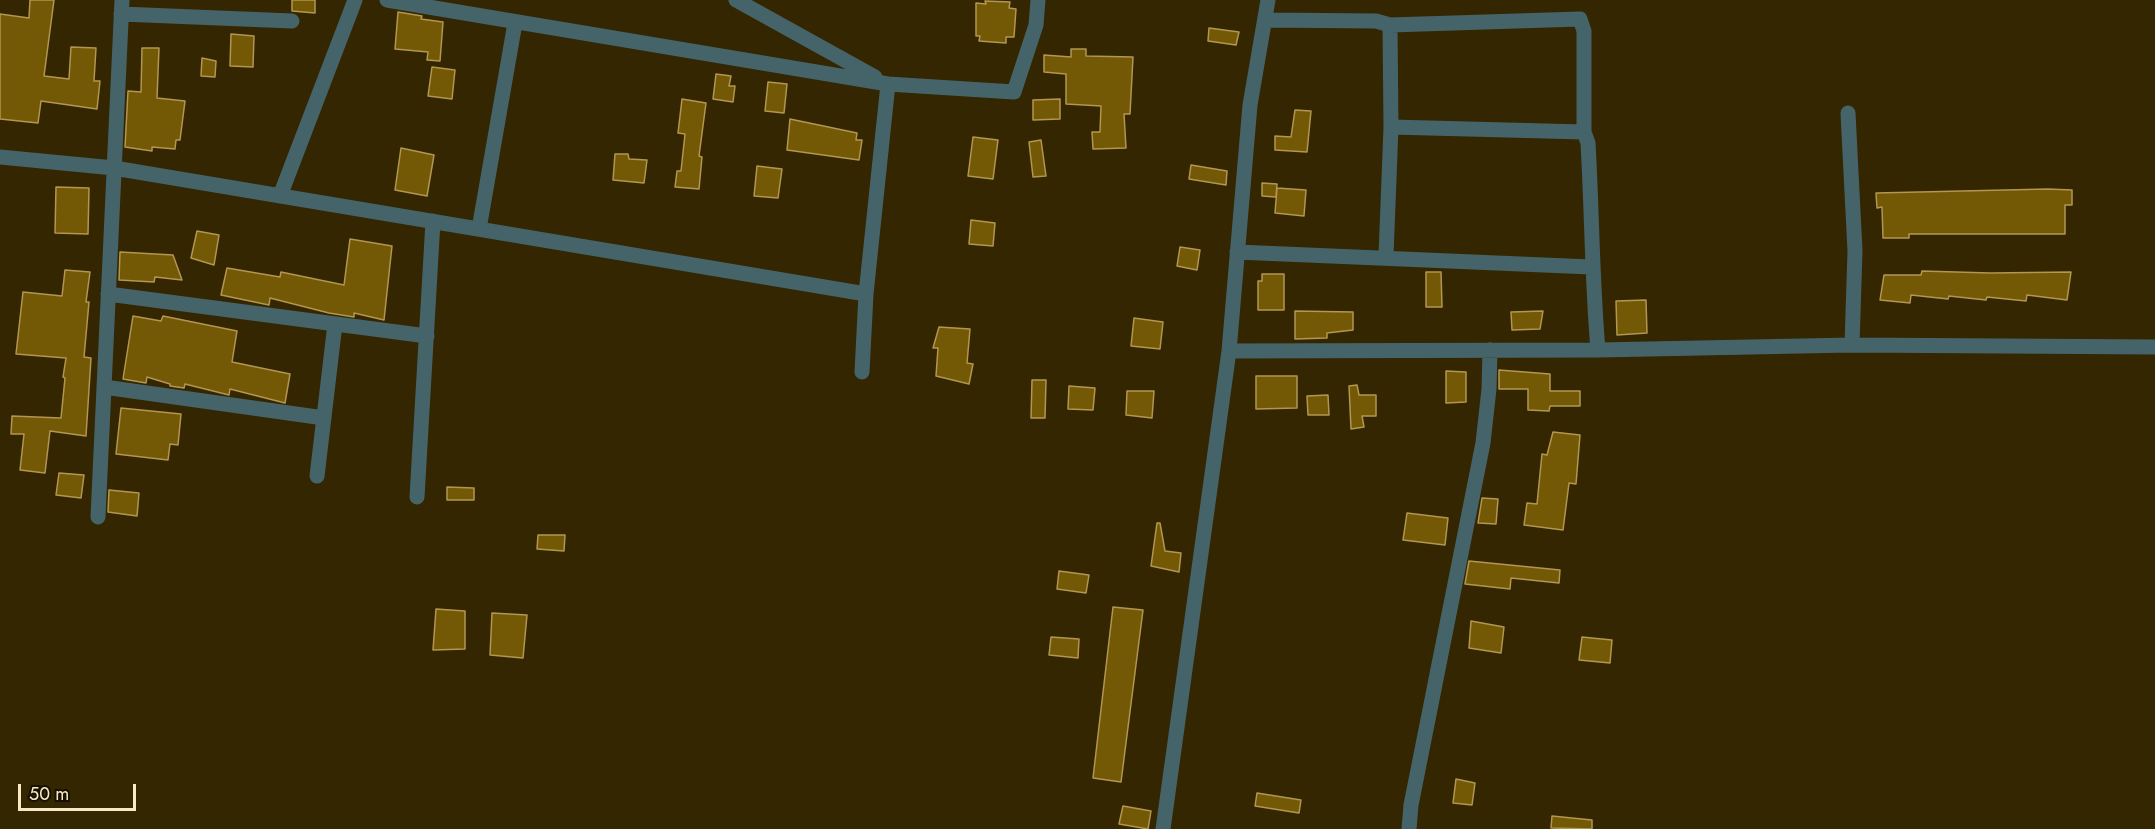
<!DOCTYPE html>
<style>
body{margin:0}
#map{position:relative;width:2155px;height:829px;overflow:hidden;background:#342600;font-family:Jost,sans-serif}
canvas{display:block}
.scale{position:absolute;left:18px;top:784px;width:118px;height:27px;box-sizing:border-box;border:3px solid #f7e8c6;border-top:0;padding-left:8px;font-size:18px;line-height:21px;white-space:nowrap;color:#f7e8c6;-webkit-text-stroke:4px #181000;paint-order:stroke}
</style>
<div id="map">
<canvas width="2155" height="829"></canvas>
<div class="scale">50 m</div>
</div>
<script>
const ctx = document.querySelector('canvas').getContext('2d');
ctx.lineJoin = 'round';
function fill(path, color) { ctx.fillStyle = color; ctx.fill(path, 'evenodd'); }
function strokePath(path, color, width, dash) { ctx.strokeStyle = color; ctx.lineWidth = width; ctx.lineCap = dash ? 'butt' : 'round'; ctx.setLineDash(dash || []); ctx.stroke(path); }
const building = new Path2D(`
 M30,0H54L44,76L69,79L71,47L96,48L94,81H100L97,109L41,101L38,123L0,119V14L29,18Z
 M292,0H315V13L292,11Z
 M985,1L1010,2L1009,8L1016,9L1014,37H1006V43L979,41L980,36H976V3L986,4Z
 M398,12L422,16L421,19L443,22L440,61L427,60L428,52L395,49Z
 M1209,28L1239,32L1236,45L1208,41Z
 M231,34L254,36L253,67L230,66Z
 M142,48H159L157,98L185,101L180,140H176L175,149L152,147V151L125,147L128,91L141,92Z
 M1071,49H1086V56L1133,57L1130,114H1124L1126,148L1093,149L1092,132H1100L1101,106L1066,104V74L1044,72V55L1071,57Z
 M202,58L216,61L215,77L201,76Z
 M432,67L455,70L452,99L428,96Z
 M716,74L731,76L729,86H735L733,102L713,99Z
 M768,82L787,84L784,113L765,111Z
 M682,99L706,103L699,156L702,157L699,189L675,187L677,171H681L685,134L678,133Z
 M1060,99V119L1033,120V100Z
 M1295,110L1311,111L1307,152L1275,150V136L1291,137Z
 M790,119L857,133L856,140H862L859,160L787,150Z
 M973,137L998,140L993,179L968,176Z
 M1041,140L1046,176L1033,177L1029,142Z
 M401,148L434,155L427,196L395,190Z
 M615,154H628L629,159L647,160L644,183L613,180Z
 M1191,165L1227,171L1226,185L1189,179Z
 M757,166L782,169L778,198L754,196Z
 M1262,183L1277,184L1276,197L1262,196Z
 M56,187L89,188L88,234L55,233Z
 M1277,188L1306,190L1304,216L1275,213Z
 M2048,189L2072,190V205H2065V234H1909V238H1883L1882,207L1877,208L1876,193Z
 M971,220L995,223L993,246L969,244Z
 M197,231L219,235L214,265L191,258Z
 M350,239L392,246L384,320L354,313V317L329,313L270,298L269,305L221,295L227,268L280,277L281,272L344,285Z
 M1180,247L1200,250L1197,270L1177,266Z
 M120,252L173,255L182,280L155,277L154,282L119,280Z
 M65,270L90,272L86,302H89L84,357L91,358L86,436L50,431L45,473L20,470L24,434H11L12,416L61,418L65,378L63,377L66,358L16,354L23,292L62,296Z
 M1922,271L1990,273L2071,272L2067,300L2027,295L2026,301L1987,297L1986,300L1949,296L1948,299L1911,295L1910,303L1880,300L1884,275H1921Z
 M1426,272H1441L1442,307H1426Z
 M1262,274H1284V310H1258V281H1262Z
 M1646,300L1647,333L1617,335L1616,301Z
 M1295,311L1353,312V330L1327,333V338L1295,339Z
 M1543,311L1540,329L1512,330L1511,312Z
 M133,316L161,321L163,316L237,331L232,362L290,374L285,403L230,389L229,395L185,384L184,388L170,386V384L147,377L146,383L123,379Z
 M1134,318L1163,322L1160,349L1131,346Z
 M939,327L970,329L967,363L973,364L969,384L936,376L938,348H933Z
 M1499,370L1550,374V391H1580V406H1550L1549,411L1528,410V389H1499Z
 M1446,371L1466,372V402L1446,403Z
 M1256,376H1297V408L1256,409Z
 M1032,380H1046L1045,418H1031Z
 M1357,385L1359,395H1376V416H1362L1364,427L1351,429L1349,386Z
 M1069,386L1095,388L1093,410L1068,409Z
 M1127,391H1154L1152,418L1126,415Z
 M1328,395L1329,415H1308L1307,396Z
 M121,408L181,414L178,445L170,444L168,460L116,454Z
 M1553,432L1580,435L1576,484L1569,483L1563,530L1524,525L1527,503L1537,504L1542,454L1547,455Z
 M59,473L84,475L81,498L56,495Z
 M447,487L474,488V500H447Z
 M109,490L139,493L137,516L108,512Z
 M1482,498L1498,499L1496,524L1478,523Z
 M1407,513L1448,518L1445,545L1403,540Z
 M1157,523H1160L1165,551L1181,553L1179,572L1151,566Z
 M538,535H565L564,551L537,549Z
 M1469,561L1560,570L1559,583L1511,578L1510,589L1465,584Z
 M1059,571L1089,575L1086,593L1057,589Z
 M1113,607L1143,610L1121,782L1093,778Z
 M436,609L465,611V649L433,650Z
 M492,613L527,615L523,658L490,655Z
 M1471,621L1504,627L1501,653L1469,648Z
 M1051,637L1079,639L1078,658L1049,655Z
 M1582,637L1612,640L1610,663L1579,660Z
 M1456,779L1475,783L1472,805L1453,803Z
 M1257,793L1301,800L1299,813L1255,806Z
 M1123,806L1151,811L1148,829L1119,824Z
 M1552,816L1592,820V829L1551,828Z`);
fill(building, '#735806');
strokePath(building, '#b39651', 1.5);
strokePath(new Path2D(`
 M387,0L888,84L1014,92L1036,25L1038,0
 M736,0L875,77
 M121,14L292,21
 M1266,20L1376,21L1390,25L1580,19L1584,31V132L1588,143C1592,212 1592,281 1598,350
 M1848,113L1855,251L1852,345
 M1391,127L1584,132
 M0,157L114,168L866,294
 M280,196L355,0
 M479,229L515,23
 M1237,252L1591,267
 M1386,256L1391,127L1390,25
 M108,294L427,336
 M1229,351L1598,350L1852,345L2155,347
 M862,372L866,294L888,84
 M104,387L324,418
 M317,476L335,324
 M417,497L433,221
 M98,517L122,0
 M1163,829L1229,351L1250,105L1268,0
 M1409,829L1411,805L1483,443L1489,389L1490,350`), '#456469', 15);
</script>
